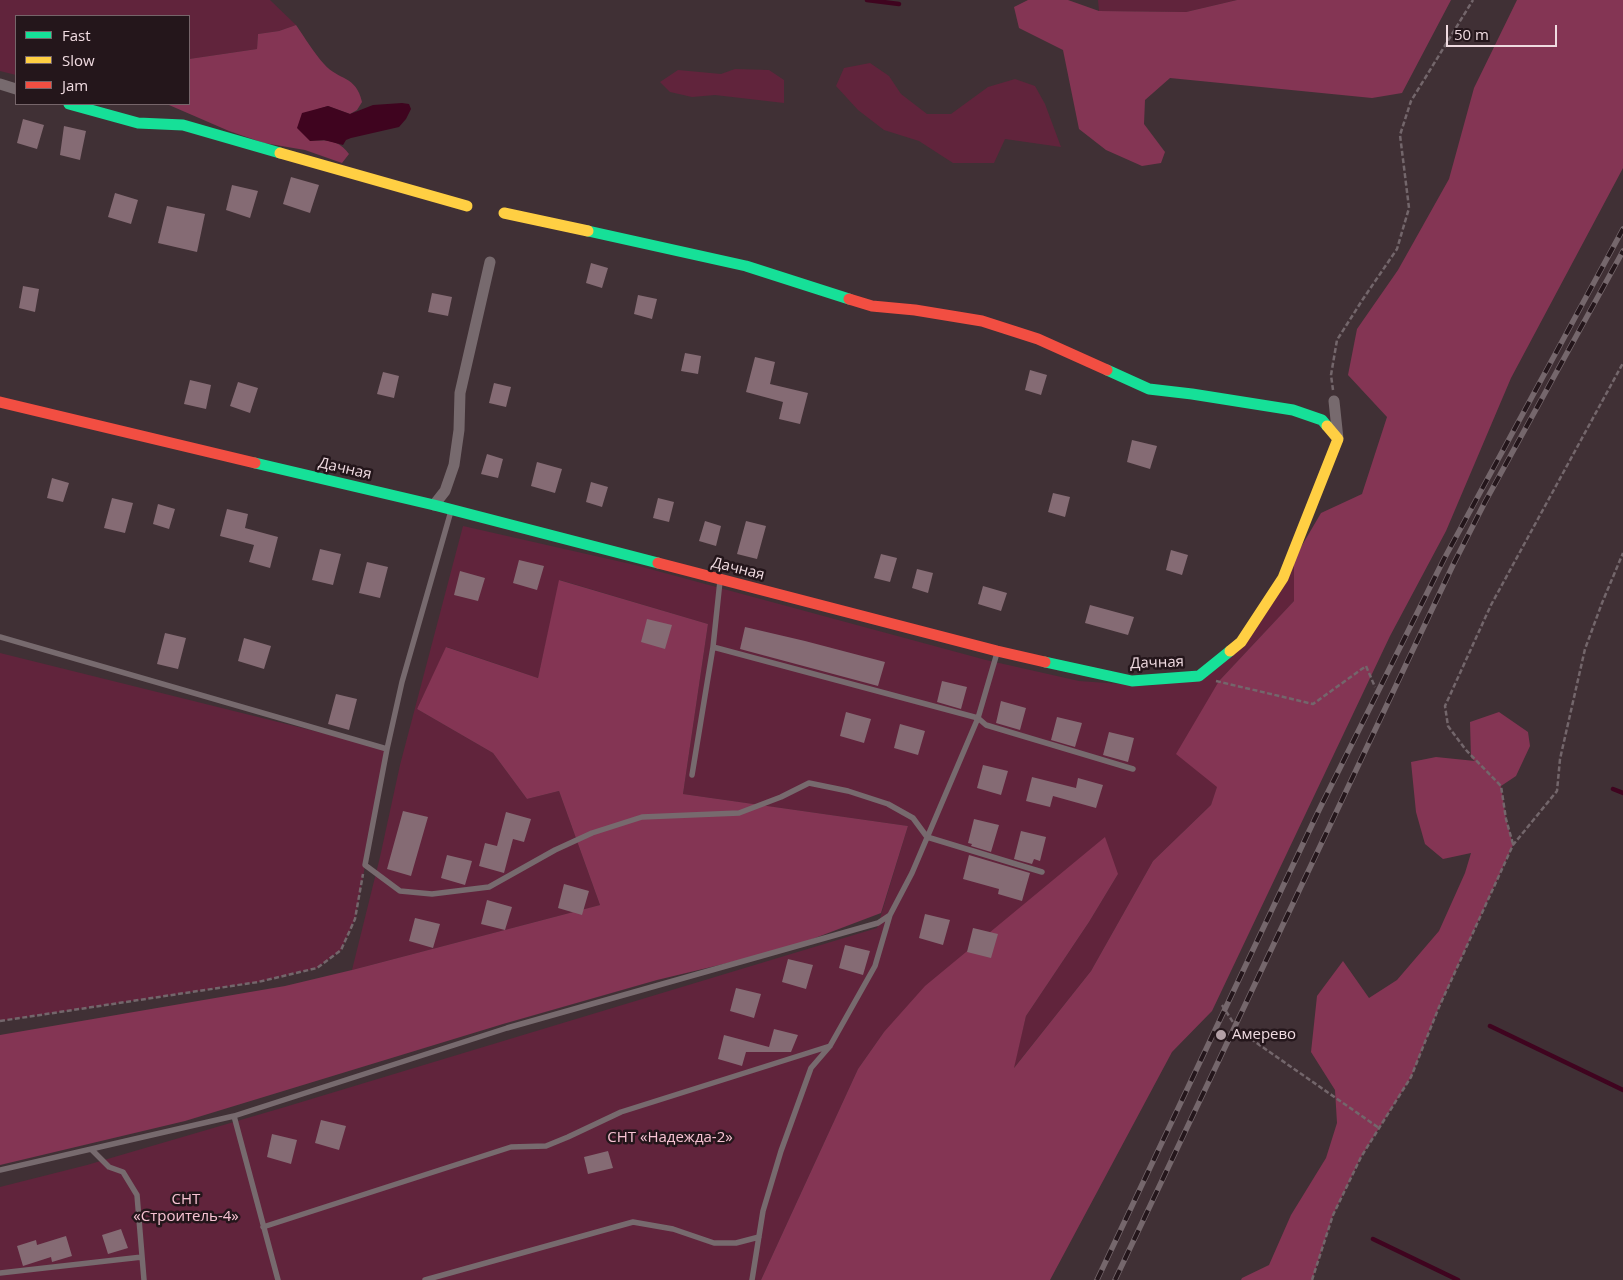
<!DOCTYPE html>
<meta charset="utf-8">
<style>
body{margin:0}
#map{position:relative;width:1623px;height:1280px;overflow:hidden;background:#403035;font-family:"Open Sans",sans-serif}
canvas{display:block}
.legend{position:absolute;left:15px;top:15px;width:175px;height:90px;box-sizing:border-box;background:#24161b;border:1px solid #76656a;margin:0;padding:6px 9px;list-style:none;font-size:15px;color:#f0dbe1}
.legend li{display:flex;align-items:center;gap:10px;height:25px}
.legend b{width:25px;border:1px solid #76656a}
.scale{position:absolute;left:1446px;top:25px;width:111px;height:22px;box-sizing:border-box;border:2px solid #f0dbe1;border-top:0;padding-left:6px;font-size:15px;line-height:18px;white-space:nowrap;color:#f0dbe1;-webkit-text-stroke:4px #24161b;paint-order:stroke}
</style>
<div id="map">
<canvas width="1623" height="1280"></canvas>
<ul class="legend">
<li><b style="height:6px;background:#16e098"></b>Fast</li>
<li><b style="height:6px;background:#ffcf43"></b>Slow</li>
<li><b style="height:6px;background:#f24e42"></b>Jam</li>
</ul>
<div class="scale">50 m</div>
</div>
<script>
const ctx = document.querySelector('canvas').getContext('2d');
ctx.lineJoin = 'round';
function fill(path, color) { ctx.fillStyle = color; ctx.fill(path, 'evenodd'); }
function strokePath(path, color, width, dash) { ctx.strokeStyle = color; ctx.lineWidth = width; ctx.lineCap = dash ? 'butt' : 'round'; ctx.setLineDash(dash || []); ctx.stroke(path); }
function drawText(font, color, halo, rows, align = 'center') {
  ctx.font = font + ' "Open Sans",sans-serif'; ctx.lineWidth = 5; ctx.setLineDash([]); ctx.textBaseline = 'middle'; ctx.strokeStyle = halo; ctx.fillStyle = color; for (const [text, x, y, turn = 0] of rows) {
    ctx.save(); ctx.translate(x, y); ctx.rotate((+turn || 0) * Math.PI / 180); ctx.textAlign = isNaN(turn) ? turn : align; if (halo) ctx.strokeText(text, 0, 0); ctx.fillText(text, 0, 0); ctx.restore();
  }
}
fill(new Path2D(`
 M0,0H270L296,25L279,31L258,34L257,49L189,59V16H16V75L0,71Z
 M1098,0H1237L1186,12L1099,11Z
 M870,63L889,76L901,94L927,114H951L988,87L1015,79L1035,86L1045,104L1061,147L1005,139L994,163H953L919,141L884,130L858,110L836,86L844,68Z
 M735,69L769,70L784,80V103L715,95L692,97L670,92L660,82L678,70L721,74Z
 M463,526L635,565L986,660L1079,681L1148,686L1192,679L1239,641L1294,559V601L1219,681L1217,788L1211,805L1153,861L1091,971L1013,1069L1026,1016L1089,922L1118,874L884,1032L858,1069L761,1280H0V1187L87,1165L285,1107L877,928L908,826L683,794L708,624L560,580L538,678L447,647L417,709L493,753L527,799L559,791L600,905L352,970L380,857L400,765Z
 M0,653L387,749L355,919L341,950L317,968L258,982L0,1021Z`), '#61243c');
fill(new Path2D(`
 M1028,0H1068L1099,11L1186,12L1237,0H1451L1402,93L1372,98L1170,78L1145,100L1144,124L1165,152L1161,163L1142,166L1106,150L1079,129L1063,50L1019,28L1014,7Z
 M1517,0H1623V168L1511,378L1446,531L1390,636L1212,1011L1172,1052L1050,1280H761L858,1069L884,1032L925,986L1105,837L1118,874L1089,922L1026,1016L1014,1068L1091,971L1153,861L1211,805L1217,787L1176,754L1219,681L1294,601V559L1321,513L1362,494L1387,417L1348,375L1357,329L1398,270L1449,179L1474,88Z
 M296,25C305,38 314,53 324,64C339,81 356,75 362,102L357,110L350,114L328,106L318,109L310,141C327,140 339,140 349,154L342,163L305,150L264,143L229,131L169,105V104H189V59L257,49L258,34L279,31Z
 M559,580L708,624L683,794L908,826L881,913L786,949L657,980L503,1024L185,1121L0,1165V1035L285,986L352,970L600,905L559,791L527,799L493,753L417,709L446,647L538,678Z
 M1499,712L1528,732L1530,746L1516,776L1501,786L1506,819L1513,845L1439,1007L1411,1077L1361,1157L1333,1215L1312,1280H1241L1242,1278L1269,1265L1291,1215L1326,1158L1337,1123L1335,1090L1311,1052L1317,996L1343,961L1369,998L1397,980L1439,931L1465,873L1471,853L1443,859L1425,844L1416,812L1411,762L1436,757L1475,761L1471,758L1470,722Z`), '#843554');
fill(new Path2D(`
 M402,103L409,104L411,109L406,119L399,127L351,138L346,140L343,145L324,140L310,141L297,128L302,113L328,106L350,114L373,105Z`), '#3f041f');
strokePath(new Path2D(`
 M867,0L899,4
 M1613,789L1623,793
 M1490,1026L1623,1090
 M1373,1239L1458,1280`), '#3f041f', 4.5);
fill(new Path2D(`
 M23,119L44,125L37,149L17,143Z
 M64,126L86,131L80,160L60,155Z
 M291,177L319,185L310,213L283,204Z
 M232,185L258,191L250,218L226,210Z
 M115,193L138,200L131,224L108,217Z
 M167,206L205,214L197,252L158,243Z
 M591,263L608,268L602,288L586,283Z
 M23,286L39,289L35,312L19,308Z
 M432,293L452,297L448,316L428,312Z
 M638,295L657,299L652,319L634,314Z
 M685,353L701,356L698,374L681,371Z
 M755,357L775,362L770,384L808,393L800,424L779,419L783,402L746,392Z
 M1030,370L1047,375L1041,395L1025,390Z
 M383,372L399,376L394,398L377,394Z
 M190,380L211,385L206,409L184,404Z
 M238,382L258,388L250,413L230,406Z
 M494,383L511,387L506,407L489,403Z
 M1132,440L1157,446L1150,469L1127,462Z
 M487,454L503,459L498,478L481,474Z
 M537,462L562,469L555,493L531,486Z
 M52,478L69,483L63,502L47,498Z
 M591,482L608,487L602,507L586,502Z
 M1053,493L1070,497L1065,517L1048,512Z
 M112,498L133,503L125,533L104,528Z
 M658,498L674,502L669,522L653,518Z
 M158,504L175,509L169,529L153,524Z
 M227,509L248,514L245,528L278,537L270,568L249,562L254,545L220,536Z
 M705,521L721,526L716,546L699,541Z
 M746,521L766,526L757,559L737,554Z
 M320,549L341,554L333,585L312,580Z
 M1171,550L1188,555L1182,575L1166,570Z
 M881,554L897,558L890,582L874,578Z
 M519,560L544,566L537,590L513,583Z
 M367,562L388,567L380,598L359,593Z
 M917,569L933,573L928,593L912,588Z
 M460,571L485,578L478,601L454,595Z
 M983,586L1007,593L1001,611L978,604Z
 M1090,605L1134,617L1128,635L1085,623Z
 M647,619L672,625L665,649L641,642Z
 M745,627L805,641L885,662L878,686L740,649Z
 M165,633L186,638L178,669L157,664Z
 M244,638L271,646L264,669L238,661Z
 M942,681L967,687L961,709L937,702Z
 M336,694L357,699L349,730L328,724Z
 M1001,701L1026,708L1020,730L996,723Z
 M846,712L871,719L864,743L840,736Z
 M1057,717L1082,723L1075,747L1051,740Z
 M900,724L925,731L918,755L894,748Z
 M1109,732L1134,738L1128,762L1103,755Z
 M983,765L1008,771L1001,795L977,788Z
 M1032,777L1076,788L1078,778L1103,785L1096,808L1053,796L1050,807L1026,801Z
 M403,811L428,817L411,876L387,869Z
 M506,812L531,819L524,842L513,839L504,873L479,866L485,843L497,846Z
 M974,819L999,825L991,852L971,846L972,844L968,843Z
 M1021,831L1046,837L1040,861L1034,859L1032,864L1014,859Z
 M447,855L472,861L465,885L441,878Z
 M969,855L1030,873L1022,901L998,894L999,889L963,879Z
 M564,884L589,891L582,915L558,908Z
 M487,900L512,907L505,930L481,924Z
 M925,914L950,920L943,945L919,938Z
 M415,918L440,924L433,948L409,941Z
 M973,928L998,934L991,958L967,952Z
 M845,945L870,951L863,975L839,968Z
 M788,959L813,965L806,989L782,982Z
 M736,988L761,994L754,1018L730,1011Z
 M774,1029L798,1035L791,1052H746L742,1066L718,1059L724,1035L769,1047Z
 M321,1120L346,1126L339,1150L315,1143Z
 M272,1134L297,1140L291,1164L267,1157Z
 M608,1151L613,1168L588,1174L584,1157Z
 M121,1229L128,1248L108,1254L102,1235Z
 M66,1236L72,1256L52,1262L51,1257L23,1266L17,1246L36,1240L37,1245Z`), '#856b74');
strokePath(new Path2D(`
 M1333,390L1331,375L1337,340L1363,299L1397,249L1409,208L1400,135L1411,101L1473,0
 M1216,681L1313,704L1366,666L1375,687
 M1513,844L1506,819L1501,786L1466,750L1448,726L1445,706L1491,605L1623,363
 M1222,1005L1238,1030L1379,1128
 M0,1021L258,982L317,968L341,950L355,919L363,874
 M1312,1280L1333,1215L1361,1157L1411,1077L1439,1007L1513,845L1557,791L1560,759L1585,649L1602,603L1623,553`), '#73666b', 2.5, [5, 2.5]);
strokePath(new Path2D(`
 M451,511L402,682L387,749L365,865L400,891L432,894L489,887L555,850L592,833L642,817L739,813L781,797L809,783L848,791L888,804L913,818L927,837L1042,872
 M0,637L387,749
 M713,647L978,718L986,725L1133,769
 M692,775L713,647L720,581
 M234,1116L278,1280
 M92,1150L109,1167L123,1172L137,1195L144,1280
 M0,1170L234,1116L507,1028L878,923L890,915L912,873L978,718L997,653
 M263,1227L511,1147L546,1146L568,1137L621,1112L830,1046
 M0,1273L142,1257
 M425,1280L633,1222L673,1229L714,1243H736L759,1237
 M752,1280L763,1211L781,1151L811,1068L830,1046L875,966L890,915`), '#776a6e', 5.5);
strokePath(new Path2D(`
 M0,84L16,89
 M1334,401L1338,439
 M434,505L445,491L454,465L459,430L460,393L490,262`), '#776a6e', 11);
strokePath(new Path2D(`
 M69,104L138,123L183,125L280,153
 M588,231L746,266L849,299
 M1107,370L1149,389L1192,394L1293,410L1322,420L1327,426
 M255,463L434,505L658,563
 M1045,662L1132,681L1199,676L1230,651`), '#16e098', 11);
strokePath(new Path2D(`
 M280,153L467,206
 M504,213L588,231
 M1230,651L1241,642L1283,578L1338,439L1327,426`), '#ffcf43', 11);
strokePath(new Path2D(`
 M849,299L872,306L915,310L982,321L1038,339L1107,370
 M0,402L255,463
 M658,563L997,651L1045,662`), '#f24e42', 11);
const rail = new Path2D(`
 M1097,1280L1319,810L1444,559L1623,229
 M1115,1280L1453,565L1485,502L1623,251`);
strokePath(rail, '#75676c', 5.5);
strokePath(rail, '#24161b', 4, [11]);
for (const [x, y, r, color] of [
 [1221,1035,6,"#b29fa5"]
]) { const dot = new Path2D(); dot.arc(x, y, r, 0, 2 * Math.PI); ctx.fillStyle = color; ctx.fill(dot); strokePath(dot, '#24161b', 2); }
drawText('15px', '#f0dbe1', '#24161b', [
 ["Дачная",345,469,13],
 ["Дачная",738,569,14],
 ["Дачная",1157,663,-2]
]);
drawText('15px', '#f0dbe1', '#24161b', [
 ["Амерево",1232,1035]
], 'left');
drawText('15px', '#f7c3d3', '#24161b', [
 ["СНТ «Надежда-2»",670,1138],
 ["СНТ",186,1200],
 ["«Строитель-4»",186,1217]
]);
</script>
